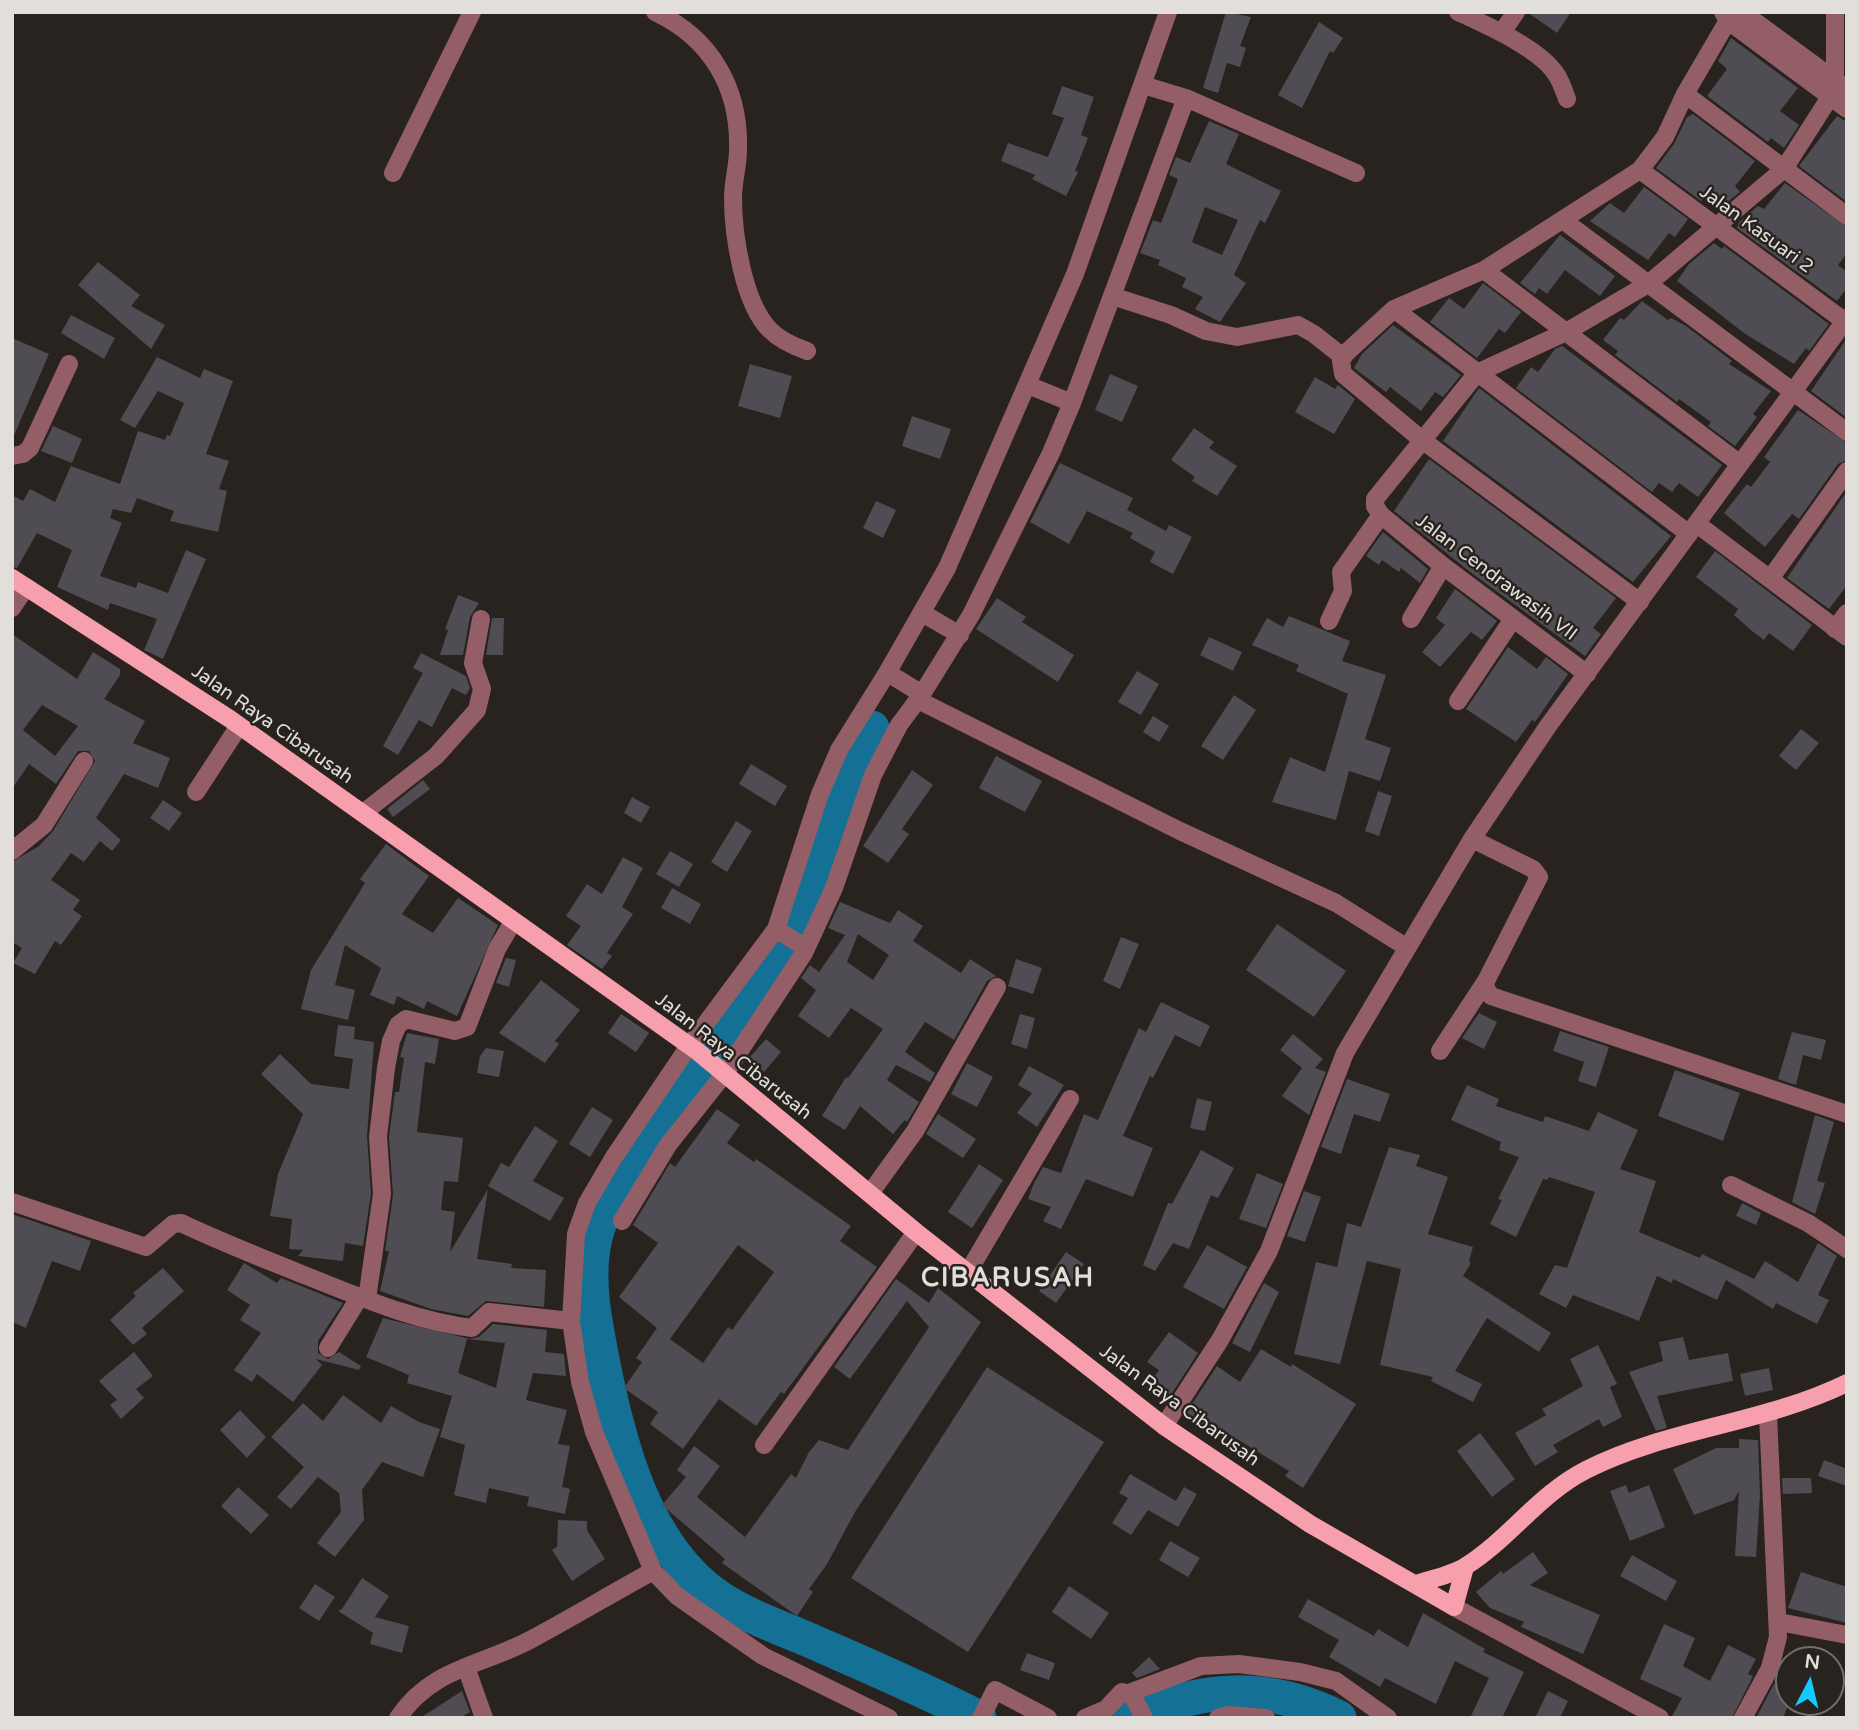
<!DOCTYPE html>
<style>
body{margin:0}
#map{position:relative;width:1859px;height:1730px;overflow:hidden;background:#28231e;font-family:"Varela Round",sans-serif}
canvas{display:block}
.frame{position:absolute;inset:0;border:14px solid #e2dfdb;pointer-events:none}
.north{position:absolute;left:1775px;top:1646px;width:70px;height:70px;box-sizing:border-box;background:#28231e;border:2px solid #726e6a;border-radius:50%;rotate:7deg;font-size:19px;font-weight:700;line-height:28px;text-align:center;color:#e2dfdb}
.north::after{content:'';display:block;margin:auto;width:24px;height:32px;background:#12cafb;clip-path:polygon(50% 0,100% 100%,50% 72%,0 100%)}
</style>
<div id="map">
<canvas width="1859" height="1730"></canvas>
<div class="frame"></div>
<div class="north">N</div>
</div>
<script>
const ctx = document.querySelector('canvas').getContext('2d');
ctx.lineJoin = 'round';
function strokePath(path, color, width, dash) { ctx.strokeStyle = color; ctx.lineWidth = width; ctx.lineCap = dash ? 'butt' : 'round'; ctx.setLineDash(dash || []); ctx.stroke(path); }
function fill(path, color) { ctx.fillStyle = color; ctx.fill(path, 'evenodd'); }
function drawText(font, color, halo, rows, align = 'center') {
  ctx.font = font + ' "Varela Round",sans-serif'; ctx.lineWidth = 5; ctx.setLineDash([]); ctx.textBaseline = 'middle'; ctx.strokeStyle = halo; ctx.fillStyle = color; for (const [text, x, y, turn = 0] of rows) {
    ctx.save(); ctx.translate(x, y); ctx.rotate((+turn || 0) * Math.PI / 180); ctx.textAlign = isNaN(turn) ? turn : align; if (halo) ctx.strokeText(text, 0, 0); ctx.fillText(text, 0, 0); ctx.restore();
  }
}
strokePath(new Path2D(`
 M872,728L841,797L805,916L784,958L623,1174C610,1197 597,1222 593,1248C587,1284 595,1323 602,1359C618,1441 644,1546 718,1597C746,1616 779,1627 809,1640C866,1665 923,1689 979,1718
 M1130,1718C1203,1687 1267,1682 1339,1718`), '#147195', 35);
fill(new Path2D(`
 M1226,12L1251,17L1240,46L1246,48L1240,67L1227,63L1218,93L1203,88Z
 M1527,12H1571L1557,33Z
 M1319,22L1343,38L1333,53L1330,51L1302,108L1278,95Z
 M1731,38L1798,88L1780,111L1799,125L1784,148L1771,138L1768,142L1707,96L1727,69L1718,61Z
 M1062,86L1094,97L1081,135L1088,138L1075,171L1078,172L1066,196L1032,179L1035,175L1001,161L1008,143L1048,157L1064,118L1052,114Z
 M1693,114L1755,161L1735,186L1740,192L1720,208L1705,197L1701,201L1656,168L1674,144L1687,117Z
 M1837,116L1847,122V202L1799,166Z
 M1209,121L1239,134L1226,164L1281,191L1265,223L1260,220L1234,275L1246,283L1220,322L1195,309L1203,297L1182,287L1186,278L1158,265L1160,260L1140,253L1153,220L1161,223L1178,179L1169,175L1176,157L1190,163ZM1205,207L1238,220L1222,255L1192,242Z
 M1785,183L1847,227V253L1838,265L1847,272V288L1837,301L1737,228L1739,222L1758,206L1764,209Z
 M1644,187L1688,219L1675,237L1669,233L1648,260L1590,221L1610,203L1624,213Z
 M1560,235L1615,276L1600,296L1565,270L1547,294L1539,288L1535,294L1520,283Z
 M1714,243L1722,249L1724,246L1829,324L1809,351L1806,348L1794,364L1744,333L1677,281L1689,264Z
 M98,262L140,295L131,306L165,325L151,349L78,285Z
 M1483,283L1521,312L1505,333L1499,329L1477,358L1430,322L1449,298L1464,309Z
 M1642,301L1668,320L1671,318L1686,326L1732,361L1729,364L1771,391L1753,414L1757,417L1735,446L1708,426L1711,422L1679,399L1677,402L1615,355L1618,351L1603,340L1620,318L1624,320Z
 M71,315L115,338L104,359L61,333Z
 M1393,325L1461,375L1443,397L1435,392L1421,411L1390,387L1386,392L1354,368L1362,354Z
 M12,338L49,354L12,440Z
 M1847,338V418L1811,391Z
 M1562,346L1722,465L1698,497L1679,483L1672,492L1659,483L1652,492L1516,388L1531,367L1538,372L1555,349Z
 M157,357L200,378L204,369L233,381L206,454L229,461L219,489L227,491L218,532L170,521L174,511L137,498L131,513L113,509L110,518L122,523L100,576L136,588L138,582L168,593L186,550L206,559L163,659L144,650L157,619L110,603L108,610L57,587L72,550L37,533L17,568L12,567V495L23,501L30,489L55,502L71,466L120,484L138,431L165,440L167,435L170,436L184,403L158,391L135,428L120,420Z
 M750,364L792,376L780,418L738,406Z
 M1110,374L1138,386L1122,422L1095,410Z
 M1315,377L1335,389L1338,385L1355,399L1334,434L1295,412Z
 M1479,388L1671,536L1633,582L1443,441Z
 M1798,410L1847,443V460L1838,464L1799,519L1792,514L1765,547L1724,513L1747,484L1751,487L1770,462L1764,457Z
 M912,416L951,429L940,459L902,446Z
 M53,426L82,439L72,463L41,451Z
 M1194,428L1214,442L1209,448L1237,466L1217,496L1192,481L1195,477L1171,460Z
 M1429,459L1616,598L1593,628L1601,634L1585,656L1469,571L1394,511Z
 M1060,463L1133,498L1127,510L1166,531L1169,525L1192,537L1173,574L1150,562L1155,552L1130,538L1133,533L1087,511L1069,544L1030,522Z
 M1847,491V585L1829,609L1787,578Z
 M876,501L896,510L883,538L863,528Z
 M1383,532L1428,569L1420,583L1401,568L1399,572L1382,560L1379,565L1366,556Z
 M1715,551L1812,625L1793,651L1769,633L1764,640L1752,631L1734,615L1738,609L1696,577Z
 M1455,589L1497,621L1482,640L1471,632L1440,667L1422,652L1445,625L1436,618Z
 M458,595L479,603L470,617L463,655H440L448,630L445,629Z
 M997,598L1026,617L1022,622L1074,655L1058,682L976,629Z
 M1289,616L1350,641L1342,661L1386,675L1365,739L1391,748L1380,781L1349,771L1336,820L1272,802L1290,757L1325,772L1348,694L1296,671L1299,665L1252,645L1267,618L1283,627Z
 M492,618H504L503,655H486Z
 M12,634L77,679L93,652L120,669V675L104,699L145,721L133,743L170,758L158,788L124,774L96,818L121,840L112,851L100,841L84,862L71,853L51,880L80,900L73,910L82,916L61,945L55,941L35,974L13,963L22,948L12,942V862L39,846L53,831L95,761L89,751H78L56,784L29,764L12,789ZM42,705L78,726L55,756L23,730Z
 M1209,637L1242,652L1233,671L1200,655Z
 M1508,647L1537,669L1546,657L1568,674L1535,722L1532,720L1516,742L1466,709Z
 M421,653L466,676L470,688L466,695L452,688L432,727L419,720L398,755L383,746L423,673L413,668Z
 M1137,671L1159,684L1141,715L1118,702Z
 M1234,695L1256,710L1223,760L1201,746Z
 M1153,716L1169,726L1159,742L1143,732Z
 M1801,729L1819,743L1796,770L1779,756Z
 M996,756L1042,781L1025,812L979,788Z
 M751,764L787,786L775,806L739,784Z
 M912,770L933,785L902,829L909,834L888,863L863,846Z
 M423,780L430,789L393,817L387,809Z
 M1378,791L1392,796L1379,836L1365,831Z
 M632,797L650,807L641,823L624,813Z
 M163,800L182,813L169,831L150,818Z
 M736,821L752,831L727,872L711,862Z
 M386,844L429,876L402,914L433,933L458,898L498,925L457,1016L427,1001L424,1009L397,996L394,1005L370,995L381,968L345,945L335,985L355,990L348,1020L301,1009L311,970L365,883L360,879Z
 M670,851L693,864L679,887L656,874Z
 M623,857L643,868L622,907L633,914L607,953L612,956L602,969L567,945L581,926L566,916L587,884L602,894Z
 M672,888L701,904L690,924L661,908Z
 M840,902L890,923L898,910L923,926L913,941L961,973L970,959L996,976L987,981L954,1040L925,1022L905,1052L935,1073L930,1082L896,1065L887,1080L919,1102L907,1122L905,1120L893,1134L860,1106L845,1130L822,1116L846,1077L848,1078L883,1029L851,1008L829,1038L798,1016L816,990L801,978L810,965L819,972L845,935L828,928ZM858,934L889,955L873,980L847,962Z
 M1277,924L1346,971L1314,1017L1246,970Z
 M1121,937L1139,944L1120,989L1103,981Z
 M506,958L516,960L509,987L496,983Z
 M1016,959L1042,968L1033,994L1008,986Z
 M541,980L580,1010L555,1041L559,1044L545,1063L499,1033Z
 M1161,1002L1210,1026L1200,1047L1175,1035L1153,1078L1150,1076L1123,1136L1153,1148L1133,1197L1086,1179L1061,1229L1043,1221L1051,1207L1028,1199L1034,1183L1043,1167L1061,1173L1084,1114L1098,1120L1139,1028L1146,1032Z
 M1479,1013L1497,1022L1484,1049L1462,1038Z
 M621,1014L649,1033L636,1052L608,1033Z
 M1020,1014L1035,1018L1027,1049L1011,1044Z
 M338,1025L355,1027L354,1039L374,1042L367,1136L371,1194L363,1246L345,1243L343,1261L298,1256L303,1250L289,1249L292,1219L270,1216L278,1174L303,1114L261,1074L280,1054L311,1084L349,1089L353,1059L334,1056Z
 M1560,1031L1609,1047L1596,1087L1578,1081L1584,1062L1553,1051Z
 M1792,1032L1826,1040L1821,1060L1803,1055L1796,1085L1778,1079Z
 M407,1033L439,1039L435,1064L425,1062L417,1132L463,1138L458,1182L444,1181L441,1210L455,1212L450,1252L488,1189L477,1259L512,1264L511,1268L546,1270L544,1307L486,1301L468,1316L431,1309L380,1291L389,1251H385L393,1195L389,1137L395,1092H399L404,1058L400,1057Z
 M1293,1034L1323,1059L1315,1068L1326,1072L1309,1115L1282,1096L1302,1068L1280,1050Z
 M766,1039L781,1052L764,1072L749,1058Z
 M486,1048L504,1051L499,1077L477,1073L480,1056Z
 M967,1063L993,1077L977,1107L951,1094Z
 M1029,1066L1064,1085L1037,1127L1017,1113L1032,1093L1018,1085Z
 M1675,1070L1740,1093L1723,1141L1658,1116Z
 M1347,1079L1390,1094L1380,1122L1354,1114L1341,1154L1321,1147Z
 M1467,1085L1499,1099L1496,1106L1543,1122L1545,1116L1589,1131L1598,1112L1638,1130L1620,1169L1656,1181L1639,1232L1700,1258L1702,1254L1754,1279L1765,1261L1798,1282L1818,1243L1837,1256L1818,1295L1829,1300L1817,1324L1776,1303L1773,1309L1726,1280L1717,1300L1673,1279L1672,1283L1657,1276L1639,1321L1573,1295L1566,1308L1539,1294L1555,1265L1567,1268L1595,1192L1549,1177L1547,1180L1543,1179L1516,1237L1490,1224L1502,1200L1498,1199L1519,1157L1499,1150L1501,1142L1451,1120Z
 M1197,1098L1212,1102L1205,1131L1190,1128Z
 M592,1107L613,1120L590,1157L569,1144Z
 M717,1109L740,1125L727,1143L754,1162L756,1159L851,1226L840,1241L877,1267L784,1394L781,1392L756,1426L719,1399L683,1449L650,1424L658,1412L624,1388L642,1362L636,1358L657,1328L619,1297L658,1243L633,1225L670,1163L675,1167ZM738,1245L774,1272L732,1330L728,1327L703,1363L670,1339Z
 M938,1114L976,1139L963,1158L926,1134Z
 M1815,1115L1834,1122L1817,1181L1825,1183L1815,1214L1792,1202Z
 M535,1126L558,1141L533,1181L564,1198L550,1221L488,1186L501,1163L509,1167Z
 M1389,1147L1420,1155L1416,1166L1448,1177L1428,1234L1473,1247L1469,1261L1471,1263L1463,1276L1551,1333L1539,1352L1487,1318L1455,1371L1482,1384L1473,1402L1431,1381L1433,1377L1380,1365L1401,1269L1367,1261L1340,1364L1294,1354L1316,1262L1337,1267L1347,1223L1361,1227Z
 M1201,1150L1234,1168L1218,1198L1211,1195L1189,1249L1173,1243L1155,1271L1143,1265L1168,1203L1172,1204Z
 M979,1164L1003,1180L972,1228L948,1212Z
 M1257,1173L1283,1184L1266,1228L1239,1219Z
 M1304,1191L1321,1197L1305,1242L1287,1236Z
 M1742,1203L1761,1213L1756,1225L1736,1216Z
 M12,1214L91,1241L80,1271L52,1261L26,1328L12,1322Z
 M1207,1245L1247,1267L1224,1309L1183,1287Z
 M1066,1252L1084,1264L1056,1303L1039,1291Z
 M244,1263L277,1283L281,1278L343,1303L318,1341V1353L328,1359L339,1352L361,1366L359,1370L316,1359L322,1365L293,1402L257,1374L252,1382L234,1370L261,1333L240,1320L250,1305L227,1290Z
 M163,1268L184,1291L142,1328L147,1334L133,1345L110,1320L136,1296L133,1293Z
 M896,1279L929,1303L938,1288L981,1322L855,1512L827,1564L809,1589L813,1592L797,1616L722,1563L725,1559L662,1505L686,1477L677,1470L694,1446L720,1466L697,1497L745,1537L791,1474L796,1478L809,1452L819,1440L848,1450L929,1327L907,1301L850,1379L834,1367Z
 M1264,1283L1279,1292L1250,1352L1232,1343Z
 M383,1318L470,1339L479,1337L493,1324L547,1330L545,1352L564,1354L566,1376L533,1373L526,1400L567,1410L558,1444L570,1446L562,1487L570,1489L565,1514L527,1506L529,1497L489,1488L486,1503L454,1495L465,1445L440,1437L452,1396L407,1383L409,1375L366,1357ZM467,1339L505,1343L496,1388L458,1373Z
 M1169,1332L1198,1353L1167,1401L1146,1388L1159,1370L1147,1362Z
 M1683,1337L1689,1360L1728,1353L1733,1381L1657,1396L1667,1428L1656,1431L1629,1372L1663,1361L1659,1342Z
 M1598,1345L1617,1384L1610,1387L1622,1417L1603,1427L1599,1419L1553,1445L1558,1452L1535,1466L1515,1433L1546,1415L1542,1409L1583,1386L1570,1359Z
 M1261,1349L1291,1367L1292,1364L1356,1404L1303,1488L1285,1476L1289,1471L1211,1423L1208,1428L1186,1413L1217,1366L1240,1382Z
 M134,1352L153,1376L136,1389L144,1398L121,1419L110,1405L117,1400L99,1381Z
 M987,1367L1104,1442L968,1652L851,1578Z
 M1769,1368L1773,1390L1745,1396L1740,1374Z
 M343,1395L381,1423L391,1406L419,1422L440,1429L423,1477L382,1462L362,1490L364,1520L335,1557L317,1543L341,1512L339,1493L318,1477L291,1509L277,1497L304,1467L271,1437L303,1403L323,1421Z
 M240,1410L266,1437L247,1458L220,1430Z
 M1480,1433L1515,1479L1492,1497L1457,1451Z
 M1739,1439L1758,1440L1760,1495L1756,1557L1735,1556L1739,1491L1734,1500L1694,1515L1673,1469L1716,1448H1739Z
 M1824,1460L1847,1469V1486L1818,1476Z
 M1130,1474L1176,1501L1184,1487L1197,1494L1178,1527L1148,1510L1131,1535L1112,1523L1128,1498L1119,1493Z
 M1782,1478H1811L1812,1493L1783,1494Z
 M1626,1485L1629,1493L1649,1485L1665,1527L1630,1541L1610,1491Z
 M238,1487L269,1515L251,1534L221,1506Z
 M558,1520L587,1521V1530L605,1559L572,1581L552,1550L557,1547Z
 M1170,1541L1200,1558L1188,1577L1159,1560Z
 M1533,1552L1548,1573L1530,1585L1600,1615L1583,1654L1521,1627L1524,1622L1490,1608L1476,1592L1501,1571L1503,1574Z
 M1632,1555L1677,1581L1666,1601L1620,1576Z
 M1801,1572L1847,1587V1623L1788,1608Z
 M362,1578L389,1596L375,1617L409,1626L402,1653L370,1644L373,1633L338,1611L342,1609Z
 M315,1584L335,1597L319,1621L299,1608Z
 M1069,1586L1109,1613L1091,1639L1052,1612Z
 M1308,1599L1374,1636L1378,1629L1408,1647L1423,1613L1485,1649L1483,1652L1524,1672L1502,1718H1470L1489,1678L1455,1661L1436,1704L1385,1678L1380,1687L1329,1657L1339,1640L1298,1617Z
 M1664,1624L1695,1638L1683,1666L1710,1681L1728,1645L1756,1659L1748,1674L1753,1676L1732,1718H1671L1682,1698L1640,1679Z
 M1027,1653L1055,1663L1049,1680L1020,1670Z
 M1149,1657L1160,1669L1137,1678L1132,1673Z
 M1774,1684L1789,1690V1703L1783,1718H1756Z
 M462,1691L470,1712L460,1718H420Z
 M1548,1691L1568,1701L1560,1718H1535Z`), '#4f4c53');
strokePath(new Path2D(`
 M655,12C711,38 740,88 738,150C738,166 733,181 733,198C733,234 743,303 770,330C780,340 793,346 807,351
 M1458,12C1486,25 1539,48 1556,74C1561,81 1564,91 1567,99
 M1723,12L1727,20L1847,109
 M1742,12L1847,89
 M1502,32L1516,12
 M1143,85L1186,98L1356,173
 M1685,94L1847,216
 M1640,170L1847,323
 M393,173L472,12
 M1564,221L1847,432
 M1484,270L1740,464
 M1112,296L1171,315L1206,331L1237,337L1298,325L1314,334L1343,357
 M1394,309L1689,534
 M1072,403L1186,98
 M12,456L23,454L30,448L69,364
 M1697,524L1847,637
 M1770,579L1847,471
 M1640,602L1422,440L1343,374L1341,361L1346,353L1394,309L1484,270L1640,170L1665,137L1685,94L1733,12
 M12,608L26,587
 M922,613L960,635
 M1411,619L1443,566
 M1329,621L1343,591L1341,572L1381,515
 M1835,629L1847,613
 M888,673L922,694
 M1587,674L1443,566L1381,515L1375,506V499L1477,373L1566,332L1648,284L1784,169L1830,97L1835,81V12
 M918,700L1180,831L1336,903L1406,947
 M1458,701L1513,619
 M196,792L239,726
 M363,813L436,756L477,710L482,689L473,663L481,619
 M1472,839L1533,869L1539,877L1486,981L1485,987L1491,996L1847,1114
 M12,851L44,825L84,761
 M776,929L806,948
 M1440,1051L1486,981
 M1731,1185L1808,1223L1847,1249
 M871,1192L915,1131L997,987
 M12,1202L146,1247L173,1224L181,1223C221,1242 262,1258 304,1275C358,1296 413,1321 472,1328L489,1312L571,1321
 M622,1221L668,1145L725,1073L804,953L834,888L873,775L899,725L922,694L971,615L1051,453L1072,403L1028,385
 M968,1272L1070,1099
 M367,1299L382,1194L378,1137L386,1068L391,1041L398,1025L406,1019L455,1031L467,1027L497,949L513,922
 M328,1348L359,1298
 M1164,1426L1220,1340L1269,1251L1345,1053L1472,839L1548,726L1847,318
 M764,1445L916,1232
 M1454,1607L1660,1718
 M1779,1622L1847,1635
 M466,1667L484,1718
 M1129,1693L1201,1666L1239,1664L1300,1672L1336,1681L1388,1718
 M398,1718C431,1668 481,1666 530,1640C571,1618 611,1594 653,1571
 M889,1718L763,1656L677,1596L653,1571L594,1432L580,1382L571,1321L576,1234L587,1203L614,1157L689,1046L776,929L820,794L839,750L887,673L947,568L1075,274L1168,12
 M981,1718L995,1690L1048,1718
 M1085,1718L1106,1709L1122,1692L1133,1696L1144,1718
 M1218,1718L1229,1715L1266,1718
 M1743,1718L1770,1668L1778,1637L1768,1415`), '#945e67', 18);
strokePath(new Path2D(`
 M12,578L230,719L697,1051L916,1232L1164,1426L1310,1524L1454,1607L1465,1567
 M1416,1584C1431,1579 1452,1575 1466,1566C1509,1539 1539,1494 1586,1470C1669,1428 1763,1424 1847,1383`), '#f89fae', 18);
drawText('19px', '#e2dfdb', '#28231e', [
 ["Jalan Kasuari 2",1756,230,36],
 ["Jalan Cendrawasih VII",1496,578,37],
 ["Jalan Raya Cibarusah",272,725,35],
 ["Jalan Raya Cibarusah",733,1057,38],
 ["Jalan Raya Cibarusah",1179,1406,36]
]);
ctx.letterSpacing = '2px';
drawText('bold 26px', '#e2dfdb', '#28231e', [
 ["CIBARUSAH",1008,1279]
]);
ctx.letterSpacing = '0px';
</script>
